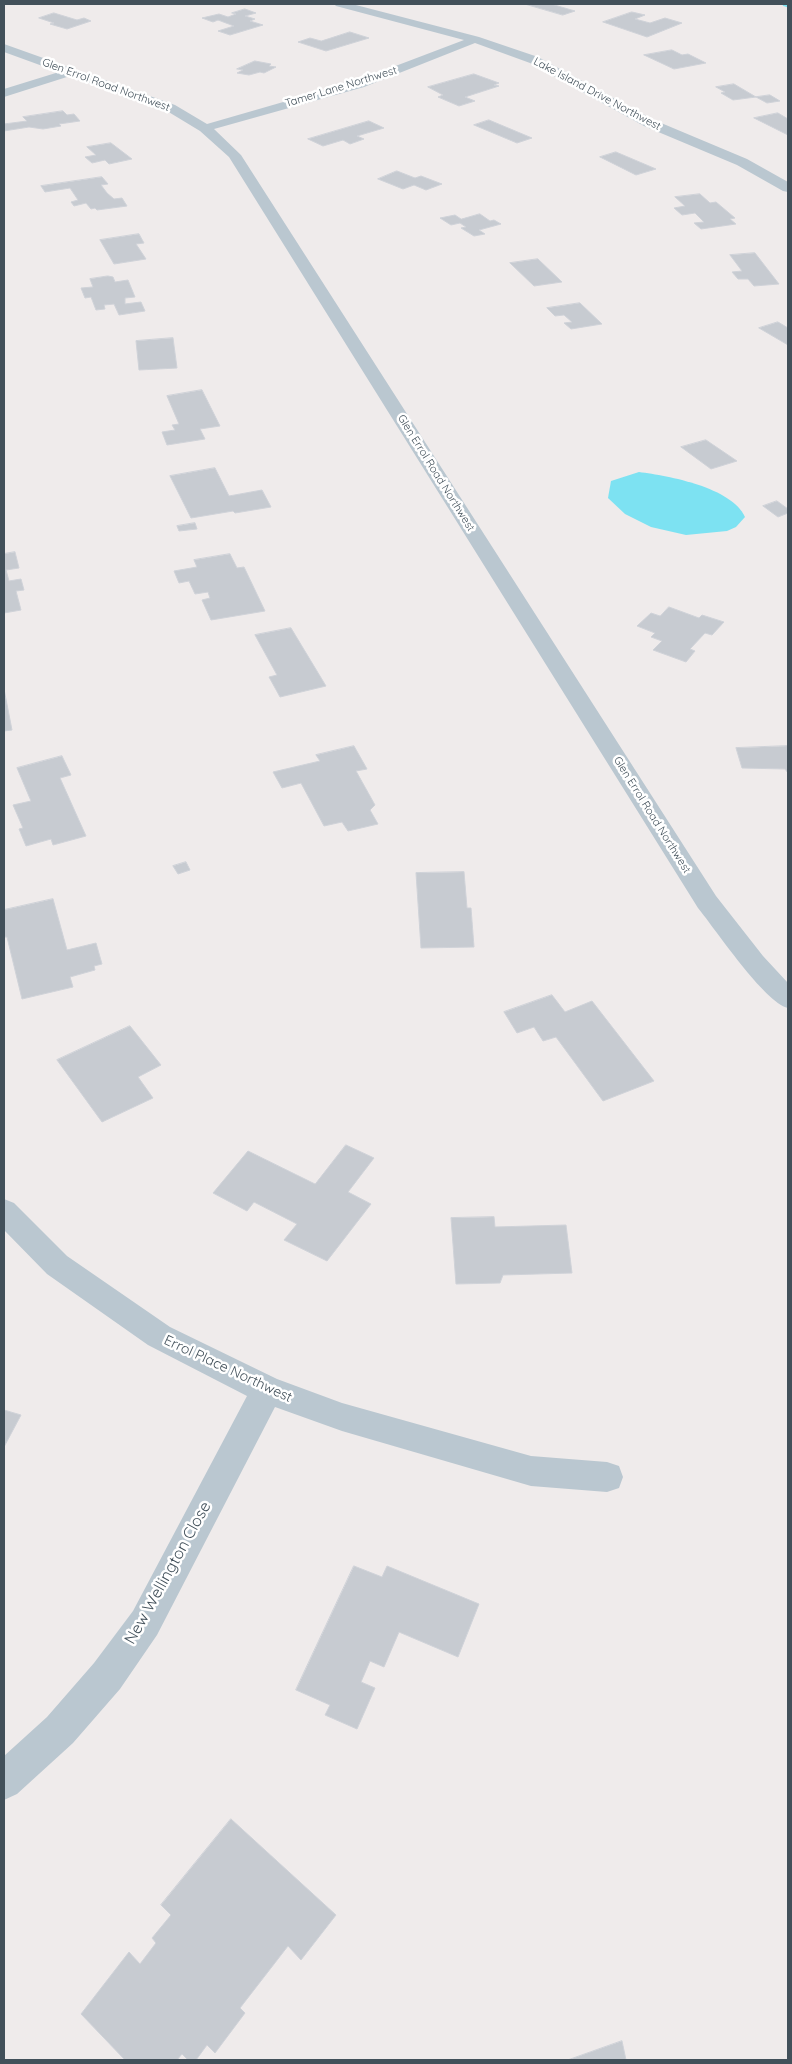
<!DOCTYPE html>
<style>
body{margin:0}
#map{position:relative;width:792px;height:2064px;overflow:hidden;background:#efebeb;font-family:Quicksand,sans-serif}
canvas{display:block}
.frame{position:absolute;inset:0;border:5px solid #42505a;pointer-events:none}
</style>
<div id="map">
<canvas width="792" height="2064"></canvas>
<div class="frame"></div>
</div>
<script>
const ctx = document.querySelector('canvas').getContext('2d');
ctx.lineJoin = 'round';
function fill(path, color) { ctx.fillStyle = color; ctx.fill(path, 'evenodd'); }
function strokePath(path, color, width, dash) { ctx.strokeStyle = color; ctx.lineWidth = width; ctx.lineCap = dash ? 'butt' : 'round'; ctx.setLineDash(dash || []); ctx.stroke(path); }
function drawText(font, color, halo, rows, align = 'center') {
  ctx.font = font + ' Quicksand,sans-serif'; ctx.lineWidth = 5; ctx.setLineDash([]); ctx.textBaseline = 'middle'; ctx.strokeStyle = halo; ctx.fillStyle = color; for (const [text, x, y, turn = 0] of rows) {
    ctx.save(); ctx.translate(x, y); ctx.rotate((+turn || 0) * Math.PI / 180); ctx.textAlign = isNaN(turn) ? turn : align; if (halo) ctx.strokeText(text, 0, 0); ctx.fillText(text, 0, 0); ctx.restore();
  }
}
fill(new Path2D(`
 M639,472C669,476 731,487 745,517L736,527L727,531L686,535L651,527L625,514L608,498L611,481Z`), '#7de2f2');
strokePath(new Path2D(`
 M785,4L788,5`), '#7de2f2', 5);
const building = new Path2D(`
 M525,4H551L575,11L563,15Z
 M245,9L256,13L245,16L255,19L250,21L263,25L230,35L218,31L234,26L218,20L213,22L202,18L219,14L228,17L236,14L232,13Z
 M632,12L645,15L635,19L650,23L665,18L682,23L647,37L603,22Z
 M54,13L77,20L84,18L91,21L67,29L50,24L54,23L39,18Z
 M350,32L369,38L326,51L298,42L310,38L321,41Z
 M672,50L682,55L688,54L706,63L674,69L644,55Z
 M255,61L271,64L269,66L276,67L264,73L260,72L249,75L237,73L243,70L237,69Z
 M474,74L499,83L494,85L499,86L465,97L475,101L459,106L438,97L443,95L428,87Z
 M734,84L756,97L733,100L721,93L725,92L716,87Z
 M770,95L780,101L767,103L756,97Z
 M63,111L67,115L74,114L80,121L59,124L61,126L43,129L29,127L4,131V124L27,121L23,117Z
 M778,113L788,119V135L754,118Z
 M489,120L532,138L517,143L474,125Z
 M369,121L384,128L357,136L364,139L350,144L343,140L323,146L308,139Z
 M111,143L132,159L109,164L105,160L92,163L85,157L96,155L87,147Z
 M616,152L656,169L636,175L600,157Z
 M397,171L415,178L421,176L442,184L426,190L414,185L403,189L378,179Z
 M102,177L108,184L101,185L107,193L114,199L122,198L127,206L97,210L95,208L91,209L86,203L74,206L71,202L78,200L70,188L45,192L41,186Z
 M700,194L710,203L716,202L735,218L730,219L736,224L701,229L694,223L704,222L695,213L682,215L674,208L685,206L675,197Z
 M480,214L490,221L494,220L501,224L479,230L485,234L474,236L461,228L466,227L460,223L451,225L440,218L455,215L461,219Z
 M139,234L144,243L136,244L146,259L114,264L100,240Z
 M755,253L779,284L754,286L748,279H738L732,272L742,271L730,255Z
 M538,259L562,282L534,286L510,263Z
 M108,276L113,277L115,282L128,280L135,297L125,298V304L141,302L145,311L119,315L114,304L104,305L105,309L96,310L91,297L85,298L81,288L93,287L90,279Z
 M580,303L602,324L571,329L564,323L572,322L564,315L555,316L547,308Z
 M778,322L788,328V345L759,328Z
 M173,338L177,368L139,370L136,341Z
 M202,390L220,426L200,429L205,439L167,445L162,432L175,430L172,425L179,424L167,396Z
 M706,440L737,461L711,469L681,447Z
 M215,468L229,496L262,490L271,507L235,513L233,511L191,518L170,476Z
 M777,501L788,509V513L778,517L763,506Z
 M195,523L197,529L179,531L177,526Z
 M15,552L19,568L6,570L9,581L21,579L24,590L16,591L21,610L4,613V554Z
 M230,554L237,568L244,567L265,611L211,620L202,600L210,598L208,592L195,594L189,581L179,583L174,571L197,567L194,560Z
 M669,607L699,618L702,615L724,622L712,635L705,633L690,649L695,651L686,662L653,650L662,641L651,637L655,633L637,626L651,613L660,616Z
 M291,628L326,686L280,697L269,677L277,675L255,635Z
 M4,689L12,730L4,731Z
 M354,746L367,769L356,771L375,805L370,810L378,824L348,831L342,822L324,826L301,783L282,788L273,772L320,761L316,755Z
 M788,746V773L785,769L742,768L736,748Z
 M62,756L71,775L60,778L86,836L53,845L51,839L26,846L19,829L23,828L13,805L31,801L17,768Z
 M186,862L190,870L178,874L173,866Z
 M464,872L467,908H471L474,947L421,948L416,873Z
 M53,899L67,950L96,943L102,964L94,966L95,970L70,977L73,987L22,999L7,937H4V910Z
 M552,995L565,1012L592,1001L654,1081L603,1101L556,1037L543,1041L534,1027L517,1033L504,1012Z
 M130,1026L161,1065L138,1077L153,1098L102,1122L57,1060Z
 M346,1145L374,1158L348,1192L371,1204L327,1261L284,1240L297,1224L254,1202L247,1211L213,1193L248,1151L315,1184Z
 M494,1217L495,1227L566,1225L572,1273L503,1275L500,1283L456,1284L451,1218Z
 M4,1410L21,1415L4,1447Z
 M354,1566L382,1577L387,1566L479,1604L458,1657L399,1632L384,1667L370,1661L361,1682L375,1688L357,1729L325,1715L330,1705L296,1690Z
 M231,1819L336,1915L301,1960L288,1946L240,2008L245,2013L215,2053L207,2045L196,2060H188L182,2054L177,2060H125L81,2014L129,1952L140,1964L156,1943L152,1938L171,1915L161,1905Z
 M622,2041L626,2060H568Z`);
fill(building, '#c7cbd1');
strokePath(building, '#cfd2d8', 1);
fill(new Path2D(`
 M334,4H352L479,37L538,57L654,120L747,159L788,182V192L783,191L737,165L644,126L530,63L475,43L364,87L214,129L241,155L716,896L763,956L788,983V1008C764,1002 716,930 698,908L229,157L200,131L167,111L70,76L4,97V89L59,72L4,52V44L175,105L207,124L356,81L464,40L336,6Z
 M4,1199L14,1203L67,1256L170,1327L277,1379L342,1403L531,1456L607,1462L619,1466L623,1477L619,1488L607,1492L531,1486L342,1431L275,1407L157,1635L120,1689L73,1743L17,1794L4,1800V1756L47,1717L94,1663L133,1611L247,1396L148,1345L47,1274L4,1230Z`), '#bac7d0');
drawText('11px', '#42505a', '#fff', [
 ["Glen Errol Road Northwest",106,85,20],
 ["Tamer Lane Northwest",341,87,-17],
 ["Lake Island Drive Northwest",597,94,28],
 ["Glen Errol Road Northwest",436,473,58],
 ["Glen Errol Road Northwest",652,815,58]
]);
drawText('14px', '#42505a', '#fff', [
 ["Errol Place Northwest",228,1369,25]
]);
drawText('16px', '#42505a', '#fff', [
 ["New Wellington Close",168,1573,-61]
]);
</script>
